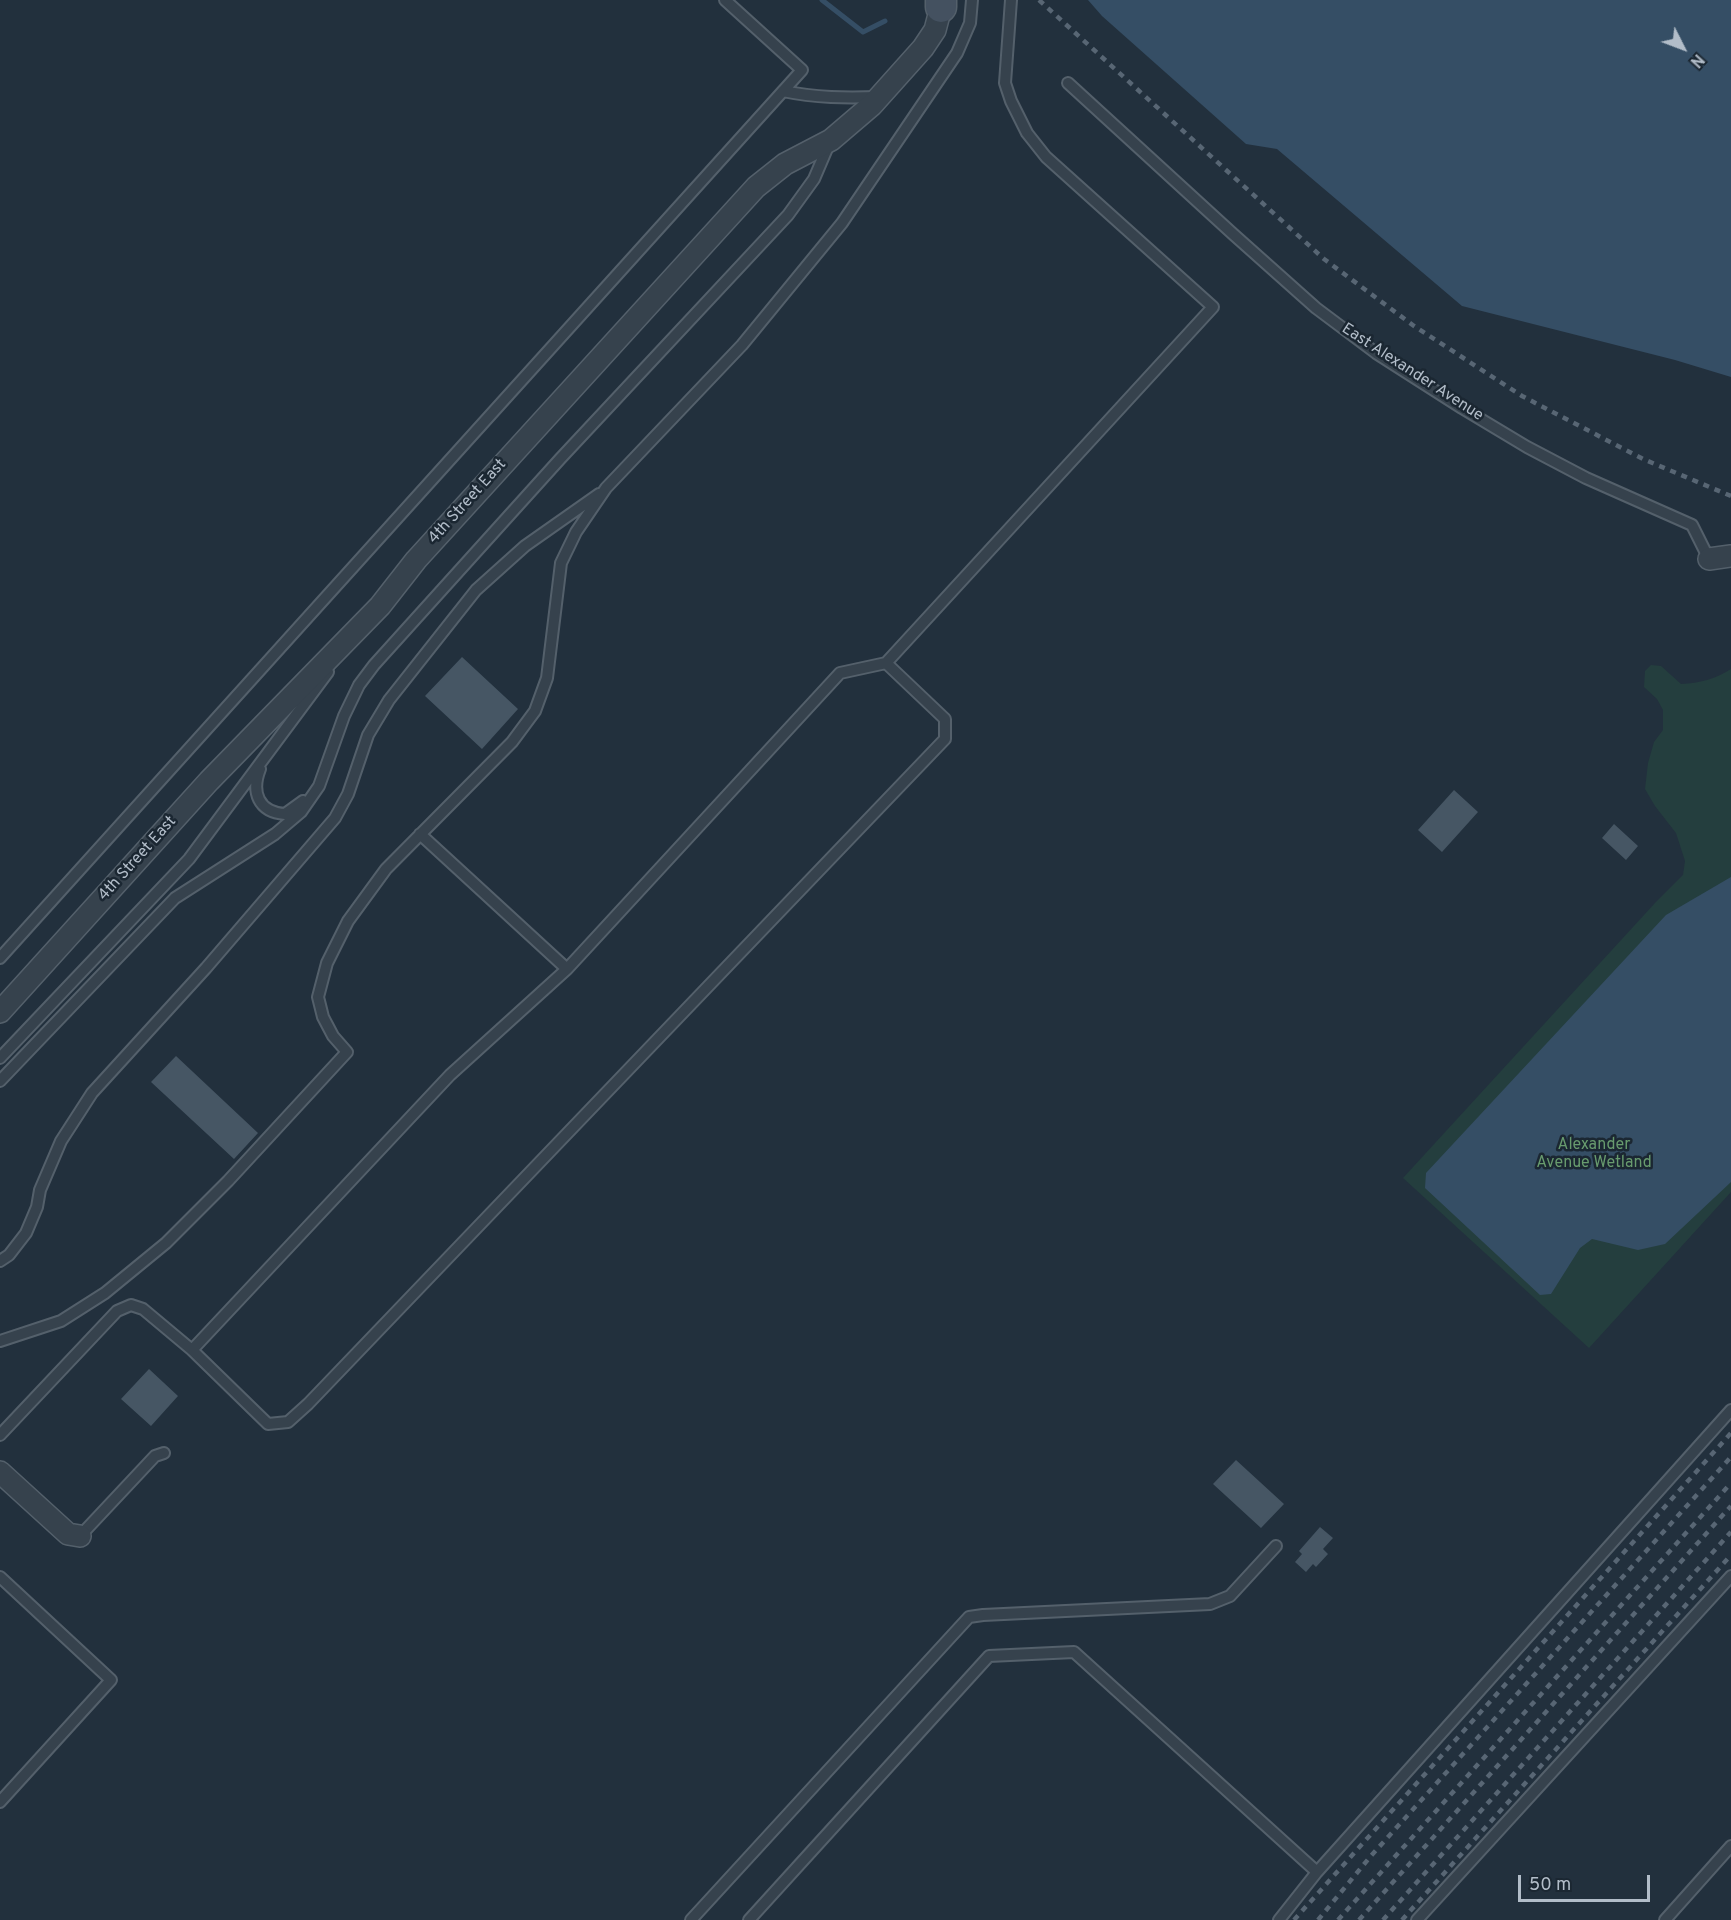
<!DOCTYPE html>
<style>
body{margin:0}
#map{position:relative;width:1731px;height:1920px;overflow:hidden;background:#22303d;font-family:Overpass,sans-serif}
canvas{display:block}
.north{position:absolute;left:1653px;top:18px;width:60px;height:60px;-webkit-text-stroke:4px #1b2732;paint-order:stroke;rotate:132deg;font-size:16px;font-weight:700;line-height:24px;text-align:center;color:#b2bdc9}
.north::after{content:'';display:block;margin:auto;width:21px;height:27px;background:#b2bdc9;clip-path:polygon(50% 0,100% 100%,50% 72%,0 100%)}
.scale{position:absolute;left:1518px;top:1875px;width:132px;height:27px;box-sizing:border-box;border:3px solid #b2bdc9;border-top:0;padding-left:8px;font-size:18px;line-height:21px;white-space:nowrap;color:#b2bdc9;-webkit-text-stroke:4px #1b2732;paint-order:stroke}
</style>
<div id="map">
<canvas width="1731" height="1920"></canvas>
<div class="north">N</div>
<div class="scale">50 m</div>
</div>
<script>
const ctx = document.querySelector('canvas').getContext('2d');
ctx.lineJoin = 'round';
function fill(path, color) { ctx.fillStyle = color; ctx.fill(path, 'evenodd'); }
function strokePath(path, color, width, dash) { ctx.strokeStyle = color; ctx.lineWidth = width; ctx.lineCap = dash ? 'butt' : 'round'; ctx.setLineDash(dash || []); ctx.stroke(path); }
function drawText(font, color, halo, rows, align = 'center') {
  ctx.font = font + ' Overpass,sans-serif'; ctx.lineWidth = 5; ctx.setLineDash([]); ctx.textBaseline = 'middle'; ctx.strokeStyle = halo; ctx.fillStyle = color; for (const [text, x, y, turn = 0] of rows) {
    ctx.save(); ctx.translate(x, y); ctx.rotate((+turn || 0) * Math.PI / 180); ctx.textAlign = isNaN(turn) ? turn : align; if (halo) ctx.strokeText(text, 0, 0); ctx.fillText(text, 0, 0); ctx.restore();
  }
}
fill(new Path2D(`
 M1651,665L1661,666L1681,684C1700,683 1715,679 1731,669V1192L1589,1348L1403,1178L1655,903L1683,875L1685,861L1676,833L1655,806L1645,789L1648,763L1654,742L1663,730V710L1657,699L1644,687L1645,671Z`), '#243e3e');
fill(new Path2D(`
 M1088,0H1731V377L1675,360L1462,306L1277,149L1246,144L1102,16Z
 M1731,877V1182L1665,1244L1638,1250L1592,1239L1580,1248L1551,1294L1540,1295L1425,1188L1426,1173L1666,915Z`), '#354e65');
strokePath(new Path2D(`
 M822,0L863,32L885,21`), '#354e65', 5);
fill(new Path2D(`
 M462,657L518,709L482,749L425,696Z
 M1454,790L1478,812L1442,852L1418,830Z
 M1614,824L1638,846L1626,860L1602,838Z
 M176,1056L258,1133L234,1159L151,1082Z
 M149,1369L178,1396L151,1426L121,1399Z
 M1236,1460L1284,1504L1261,1528L1213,1484Z
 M1320,1527L1333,1538L1323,1549L1328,1554L1316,1567L1313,1564L1306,1572L1295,1562L1302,1554L1299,1551Z`), '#465664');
const lane = new Path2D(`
 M1068,83L1233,234L1316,308L1376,353L1462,408L1527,447L1586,478L1692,525L1709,559
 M783,91C816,98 846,98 879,97
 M260,769C251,792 258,812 285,814L303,801
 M420,834L567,969
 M0,958L802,70L725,0
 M0,1058L189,859L328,672
 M0,1081L175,898L275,834L301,812L319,786L344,716L359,685L374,665L560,459L788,215L814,179L829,144
 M0,1261L9,1255L26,1233L37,1207L40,1190L61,1141L92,1093L206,968L335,818L348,794L368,735L389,700L476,590L525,546L599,494
 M0,1341L61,1321L105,1293L166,1243L228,1181L347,1052L333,1036L323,1017L318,997L327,963L348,921L386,869L512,742L535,711L547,678L561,563L576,532L606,488L742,345L842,223L957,53L970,23L972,0
 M192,1350L450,1075L567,969L840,673L886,663L1213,307L1046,157L1027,133L1011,101L1005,83L1011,0
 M0,1435L117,1311L131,1305L143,1309L192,1350L268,1424L288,1422L308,1404L945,739V719L886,663
 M80,1536L155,1456L164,1453
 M0,1577L111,1680L0,1802
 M691,1920L969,1617L983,1615L1210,1604L1230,1596L1276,1546
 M749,1920L989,1656L1074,1652L1317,1872L1731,1410
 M1279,1920L1317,1872
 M1417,1920L1731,1576
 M1665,1920L1731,1846`);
const street = new Path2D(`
 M1709,559L1731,556
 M0,1012L209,781L380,606L416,560L756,187L785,164L831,140L872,105L923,48L935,30L941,7
 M0,1472L68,1534L80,1536`);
const secondary = new Path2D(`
 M941,0V7`);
strokePath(lane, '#54606b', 14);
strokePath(street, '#54606b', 24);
strokePath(secondary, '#54606b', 33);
strokePath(lane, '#36424d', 10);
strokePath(street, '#36424d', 21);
strokePath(secondary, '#445160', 30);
strokePath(new Path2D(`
 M1039,0L1324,259L1414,326L1522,396L1643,459L1731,496
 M1294,1920L1731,1433
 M1318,1920L1370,1857L1731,1457
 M1338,1920L1731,1483
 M1359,1920L1731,1506
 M1383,1920L1731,1532
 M1402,1920L1731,1555`), '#586674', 4.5, [6, 6]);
drawText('16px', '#b2bdc9', '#1b2732', [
 ["East Alexander Avenue",1412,373,33],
 ["4th Street East",468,502,-48],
 ["4th Street East",138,859,-48]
]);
drawText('16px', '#689b6e', '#1b2732', [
 ["Alexander",1594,1146],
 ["Avenue Wetland",1594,1164]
]);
</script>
